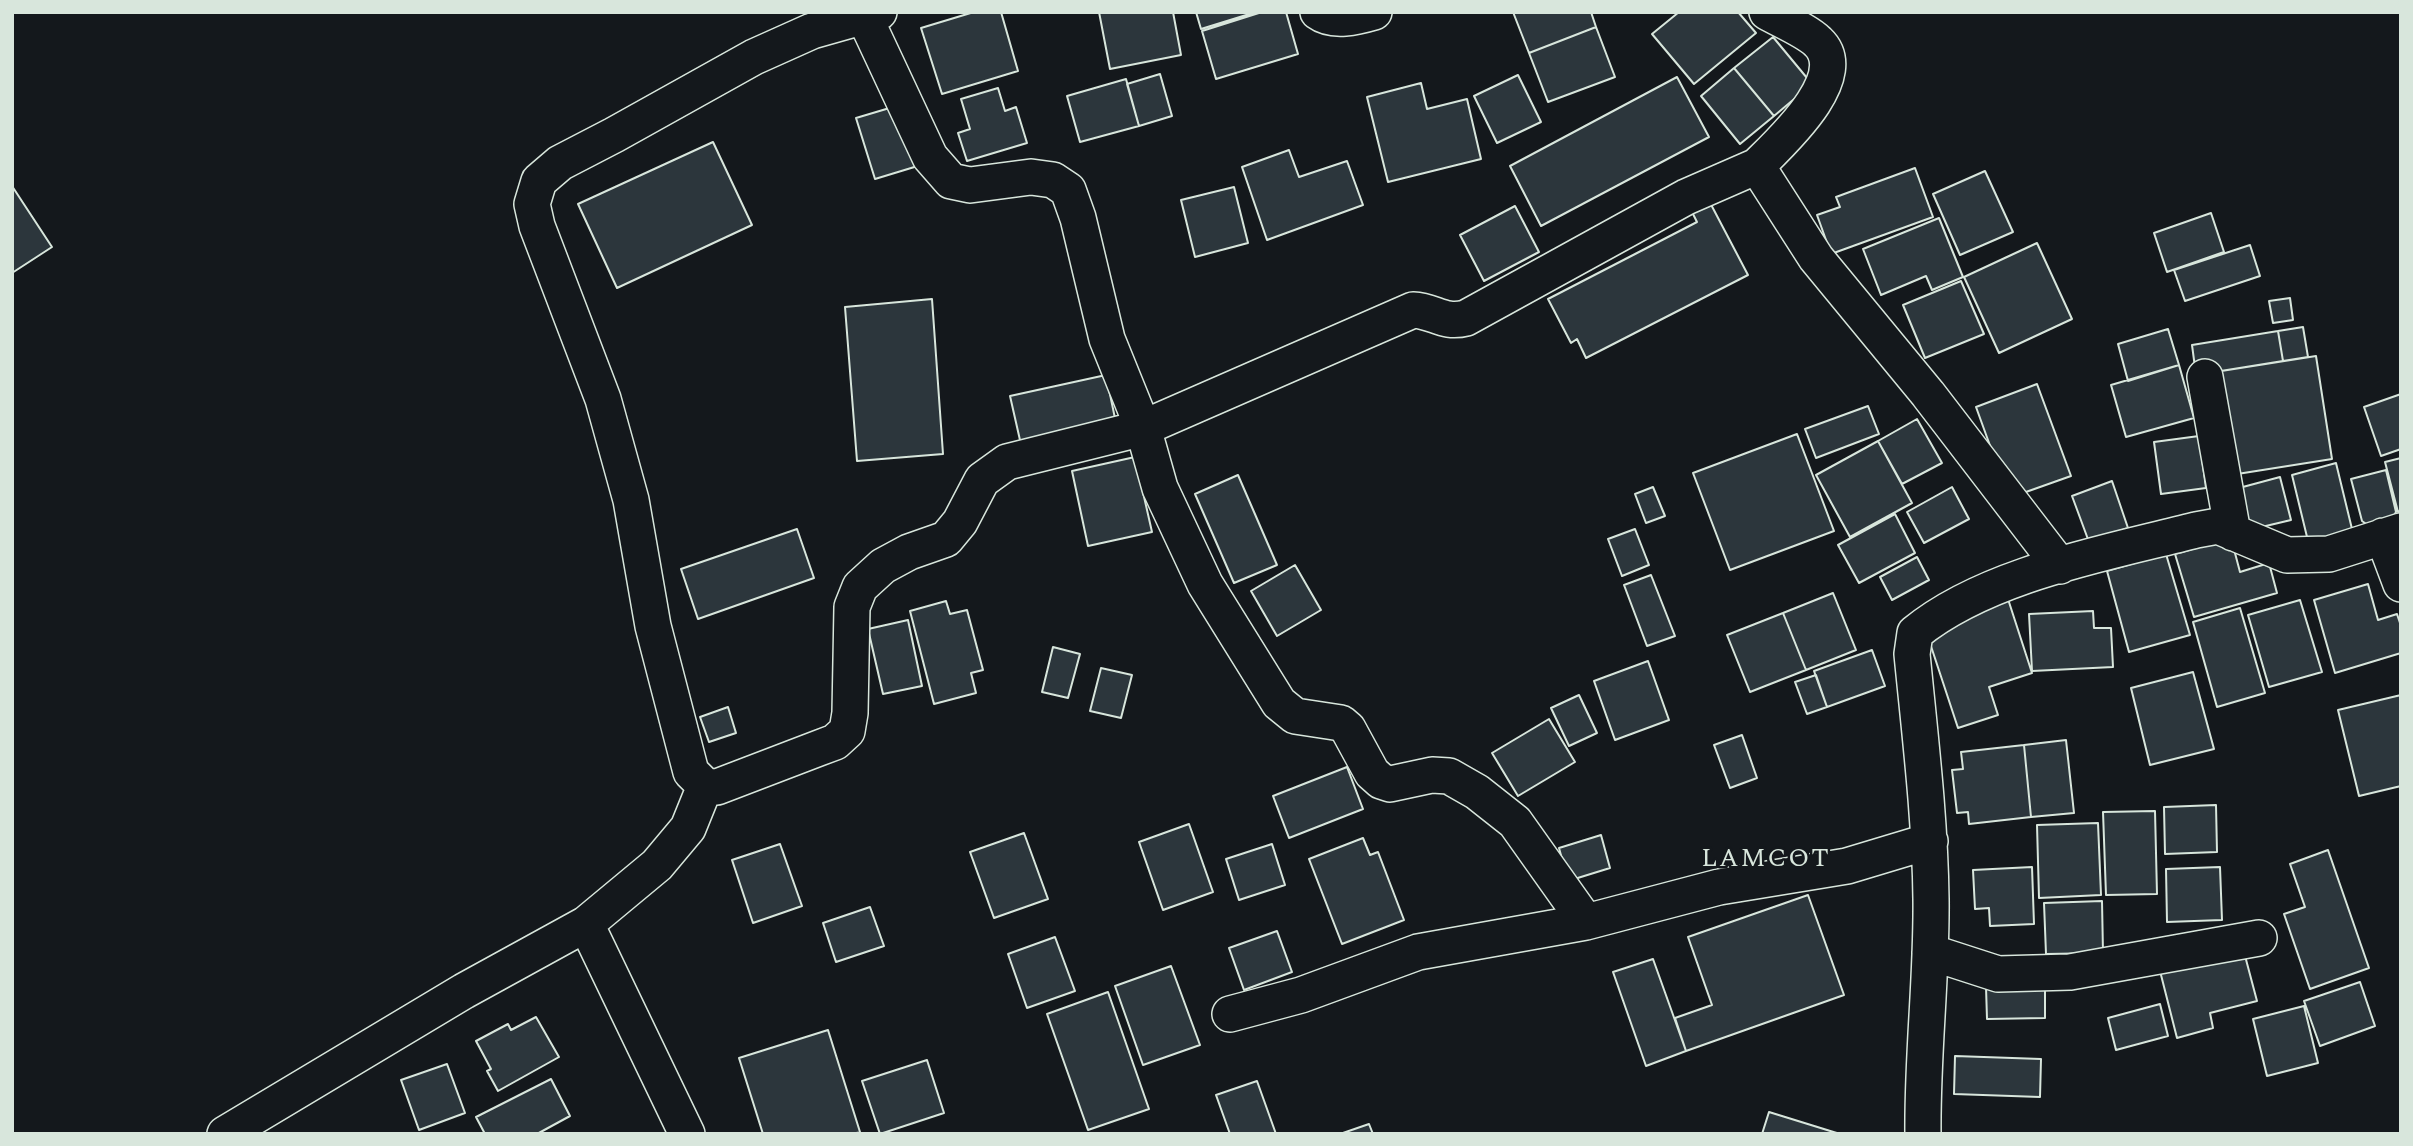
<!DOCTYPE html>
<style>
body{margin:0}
#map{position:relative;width:2413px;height:1146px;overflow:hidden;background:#14181c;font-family:Spectral,serif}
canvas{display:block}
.frame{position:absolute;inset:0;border:14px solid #d8e6dc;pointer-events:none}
</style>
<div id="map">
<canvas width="2413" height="1146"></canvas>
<div class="frame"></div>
</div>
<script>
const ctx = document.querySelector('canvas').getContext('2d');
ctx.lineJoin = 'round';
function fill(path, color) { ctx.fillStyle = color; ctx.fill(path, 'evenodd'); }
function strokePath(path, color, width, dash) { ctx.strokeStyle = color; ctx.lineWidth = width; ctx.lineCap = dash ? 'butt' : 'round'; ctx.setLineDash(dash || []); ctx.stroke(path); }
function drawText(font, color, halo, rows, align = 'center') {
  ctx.font = font + ' Spectral,serif'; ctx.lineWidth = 5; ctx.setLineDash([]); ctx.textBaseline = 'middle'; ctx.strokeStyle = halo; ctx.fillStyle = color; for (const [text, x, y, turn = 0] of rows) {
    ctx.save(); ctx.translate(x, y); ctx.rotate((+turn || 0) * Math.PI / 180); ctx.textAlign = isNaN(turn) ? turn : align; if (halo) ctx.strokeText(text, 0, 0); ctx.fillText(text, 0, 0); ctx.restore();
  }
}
const building = new Path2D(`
 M974,12H1001L1018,71L942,94L921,28Z
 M1099,12H1173L1181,55L1110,69Z
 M1196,12H1256L1201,29Z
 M1262,12H1286L1298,54L1216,79L1202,31Z
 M1513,12H1591L1596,27L1529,53Z
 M1679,12H1738L1756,33L1694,84L1652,34Z
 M1596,27L1615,77L1548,102L1529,53Z
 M1773,37L1812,84L1774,116L1734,68Z
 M1734,68L1774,116L1740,144L1701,96Z
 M1160,74L1172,116L1139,126L1127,84Z
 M1518,75L1541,122L1497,143L1474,96Z
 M1677,77L1709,137L1541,226L1510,166Z
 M1126,79L1139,126L1080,142L1067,96Z
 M1421,83L1427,109L1467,99L1481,159L1388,182L1367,97Z
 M998,88L1005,111L1016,107L1027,143L967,161L958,133L970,129L961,99Z
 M903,104L921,165L875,179L856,118Z
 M713,142L752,225L617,288L578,204Z
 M1289,150L1299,177L1347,161L1363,205L1267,240L1242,167Z
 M1915,168L1933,217L1831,254L1817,215L1840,207L1836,197Z
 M1985,171L2013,232L1960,255L1933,194Z
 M12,186L52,247L12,273Z
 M1234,187L1248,243L1195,257L1181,200Z
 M1706,195L1748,275L1586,358L1577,339L1571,343L1548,299L1697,222L1688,204Z
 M1515,206L1539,252L1484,281L1460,235Z
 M2211,213L2224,252L2167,272L2154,233Z
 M1939,218L1963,277L1932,290L1926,276L1881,295L1863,249Z
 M2037,243L2072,319L1999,353L1964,277Z
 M2250,245L2260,276L2185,301L2174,270Z
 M1961,281L1984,334L1925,358L1903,305Z
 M2290,298L2293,320L2273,323L2269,301Z
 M932,299L943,454L857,461L845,307Z
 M2303,327L2308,357L2283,361L2278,331Z
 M2168,329L2179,365L2128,381L2118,344Z
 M2278,331L2283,361L2196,375L2192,345Z
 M2316,356L2332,459L2231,475L2215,372Z
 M2179,365L2194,418L2126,437L2111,385Z
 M1106,375L1117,428L1022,449L1010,396Z
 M2037,384L2071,476L2009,498L1976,407Z
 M2401,394V449L2381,456L2364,407Z
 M1868,406L1879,434L1816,458L1805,429Z
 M1917,419L1942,463L1902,484L1878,441Z
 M1797,434L1834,531L1730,570L1693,473Z
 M2199,436L2206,488L2161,494L2154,442Z
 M1878,441L1912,503L1850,537L1816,475Z
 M1135,457L1152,532L1088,546L1072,471Z
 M2401,458V511L2398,512L2385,462Z
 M2336,463L2352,529L2328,540L2308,541L2292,475Z
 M2386,470L2396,512L2383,536L2362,521L2351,479Z
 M1238,475L1277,565L1234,583L1195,494Z
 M2280,477L2291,520L2249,530L2239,488Z
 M2112,481L2128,528L2089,542L2072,496Z
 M1653,487L1665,516L1646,523L1635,494Z
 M1952,487L1969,519L1924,543L1907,512Z
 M1895,514L1915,553L1859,583L1838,545Z
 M797,529L814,578L698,619L681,569Z
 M1635,529L1649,565L1622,576L1608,539Z
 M2231,538L2240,572L2269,563L2277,593L2194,617L2175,554Z
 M2166,554L2190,635L2129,652L2107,571Z
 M1917,557L1929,580L1892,600L1880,577Z
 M1295,565L1321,610L1277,636L1251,591Z
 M1651,575L1675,636L1647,646L1624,585Z
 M2368,584L2378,620L2397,614L2401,626V653L2335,673L2314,600Z
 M1833,593L1856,650L1806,670L1783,613Z
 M2008,599L2032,673L1989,687L1998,715L1958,728L1924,625Z
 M2300,600L2322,672L2269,687L2248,615Z
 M946,601L950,614L967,610L983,670L971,673L976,693L934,704L910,611Z
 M2240,608L2265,693L2217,707L2193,622Z
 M2093,611L2094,628H2111L2113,667L2032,671L2029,614Z
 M1783,613L1806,670L1750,692L1727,635Z
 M908,620L922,686L883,694L868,629Z
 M1053,647L1080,654L1068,698L1042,692Z
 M1872,650L1885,686L1827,707L1814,671Z
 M1648,661L1669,720L1615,740L1594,681Z
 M1101,668L1132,675L1121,718L1090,711Z
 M2193,672L2214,749L2150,765L2131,688Z
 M1816,675L1827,707L1807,714L1795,682Z
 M1579,695L1597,733L1569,746L1551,708Z
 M2401,695V786L2359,796L2338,710Z
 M728,707L736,733L709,742L700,717Z
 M1549,719L1575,762L1518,796L1492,753Z
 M1742,735L1757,778L1730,788L1714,745Z
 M2066,740L2074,813L2031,817L2024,745Z
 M2024,745L2031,817L1969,824L1968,812L1957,813L1952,770L1963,769L1961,752Z
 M1347,767L1363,809L1289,838L1273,796Z
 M2216,805L2217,852L2165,854L2164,807Z
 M2155,811L2157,894L2106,895L2103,812Z
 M2098,823L2101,895L2039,898L2037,825Z
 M1189,824L1213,892L1163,910L1139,842Z
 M1024,833L1048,899L994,918L970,852Z
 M1601,835L1610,868L1568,881L1559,848Z
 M1363,838L1370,855L1378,852L1404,920L1342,944L1309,859Z
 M780,844L802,906L753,923L732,860Z
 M1272,844L1285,885L1239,900L1226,859Z
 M2328,850L2369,968L2310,989L2284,914L2305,907L2290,864Z
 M2032,867L2034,924L1990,926L1989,908L1975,909L1973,870Z
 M2220,867L2222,920L2167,922L2166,869Z
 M1808,895L1844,995L1686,1051L1675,1018L1712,1005L1688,937Z
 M2102,901L2103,953L2046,954L2044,903Z
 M870,907L884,946L836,962L823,923Z
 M1277,931L1292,972L1244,990L1229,948Z
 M1055,937L1075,991L1027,1008L1008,954Z
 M2244,952L2257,1001L2210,1013L2213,1028L2177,1038L2159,967Z
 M1653,959L1686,1051L1646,1066L1613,972Z
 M1171,966L1200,1045L1143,1065L1115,986Z
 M2360,982L2375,1026L2320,1046L2304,1001Z
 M2045,986V1018L1987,1019L1986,987Z
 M1108,992L1149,1109L1088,1130L1047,1014Z
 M2160,1004L2168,1036L2116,1050L2108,1018Z
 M2304,1006L2318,1063L2267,1076L2253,1019Z
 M536,1017L559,1057L498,1091L487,1071L491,1069L476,1041L508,1024L511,1030Z
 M828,1030L860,1132L853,1134H763L739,1058Z
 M1955,1056L2041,1059L2040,1097L1954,1094Z
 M927,1060L944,1113L880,1134L862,1081Z
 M447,1064L465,1113L419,1130L401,1080Z
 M551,1079L570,1116L537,1134H485L476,1117Z
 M1257,1081L1276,1134H1230L1216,1095Z
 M1769,1112L1840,1134H1762Z
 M1369,1124L1373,1134H1340Z`);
fill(building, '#2c363c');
strokePath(building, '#d8e6dc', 2);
const minor = new Path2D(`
 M879,12L812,31L754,57L614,135L560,163L539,181L532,204L537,226L603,399L631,500L653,626L691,772L705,786L717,787L819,748L835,742L847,731L850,713L852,607L860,587L883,566L909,552L946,539L960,522L982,480L1007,462L1143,428L1413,310C1435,311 1443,324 1466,318L1686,197L1757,166
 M1318,12C1333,23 1357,17 1374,12
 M1767,12C1781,20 1807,31 1818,42C1854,76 1780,143 1757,166L1816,258L1928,394L2060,566
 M864,16L930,157L951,181L970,185L1031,177L1053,180L1068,190L1078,218L1107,339L1143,428L1160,488L1205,584L1279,703L1295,716L1341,723L1348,729L1372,773L1381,781L1390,784L1432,775L1449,776L1477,792L1515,822L1586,922
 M2205,377L2233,533
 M2383,536L2401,584
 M586,924L687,1134
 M1930,952L1998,974L2070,972L2259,938
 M1230,1014L1301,995L1418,952L1586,922L1719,887L1847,866L1930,841
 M225,1134L464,991L586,924L657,865L688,828L705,786
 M1923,1134C1922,1055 1932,977 1931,899C1930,817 1920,736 1912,654L1915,633C1987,574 2107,553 2196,530L2218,526L2287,555L2329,554L2401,531`);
strokePath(minor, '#d8e6dc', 38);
strokePath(minor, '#14181c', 35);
ctx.letterSpacing = '2px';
drawText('26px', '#d8e6dc', '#14181c', [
 ["LAMCOT",1766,861]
]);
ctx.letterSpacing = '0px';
</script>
